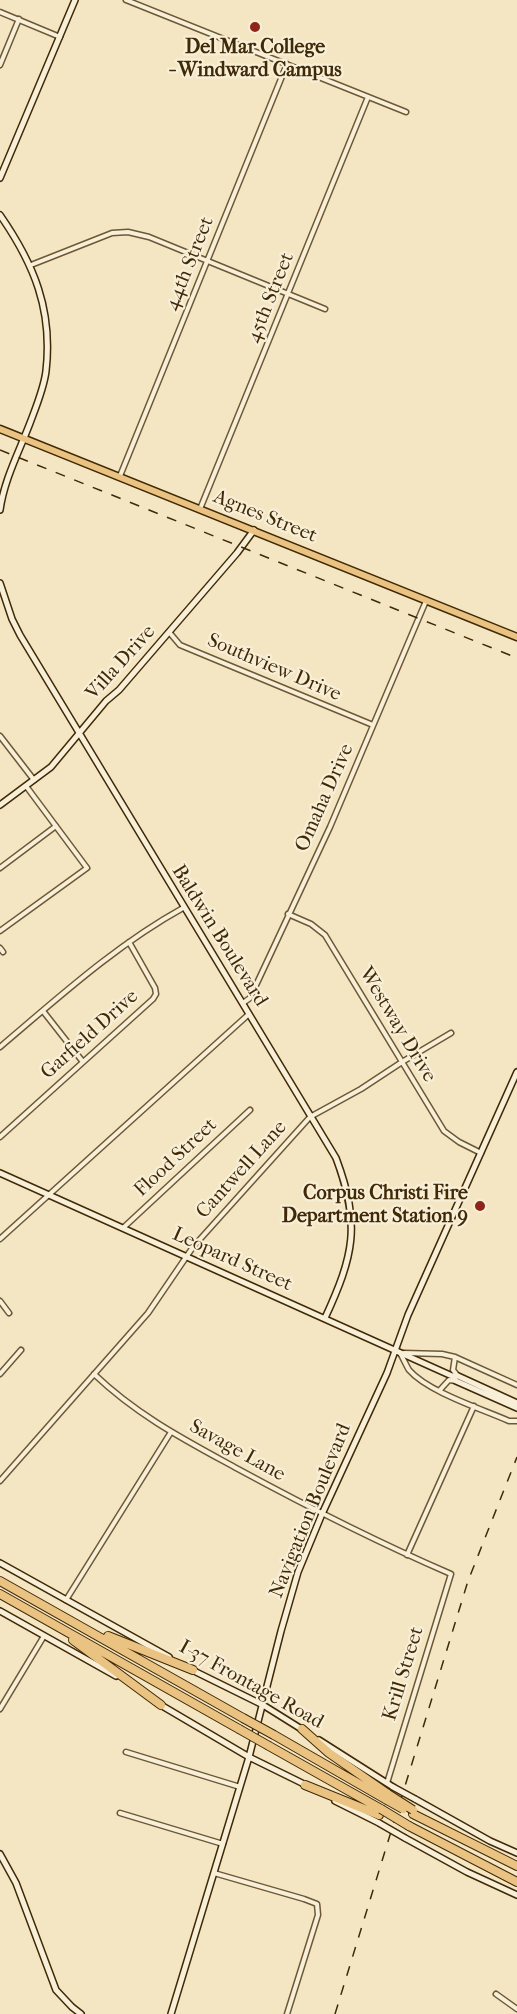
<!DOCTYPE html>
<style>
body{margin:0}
canvas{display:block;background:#f4e6c3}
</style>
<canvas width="517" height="2014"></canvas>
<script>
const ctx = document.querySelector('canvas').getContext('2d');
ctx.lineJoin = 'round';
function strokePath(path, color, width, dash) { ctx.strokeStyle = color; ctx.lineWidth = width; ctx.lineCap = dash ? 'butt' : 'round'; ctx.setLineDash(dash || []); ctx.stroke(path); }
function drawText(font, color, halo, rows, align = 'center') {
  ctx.font = font + ' "IM FELL French Canon",serif'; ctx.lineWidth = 4.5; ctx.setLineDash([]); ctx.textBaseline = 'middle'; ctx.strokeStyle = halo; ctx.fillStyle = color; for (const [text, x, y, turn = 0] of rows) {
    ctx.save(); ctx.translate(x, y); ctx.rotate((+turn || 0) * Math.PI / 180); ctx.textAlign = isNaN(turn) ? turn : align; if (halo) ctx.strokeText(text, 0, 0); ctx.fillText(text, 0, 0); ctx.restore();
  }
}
const street = new Path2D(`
 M126,0L406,112
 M0,12L60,37
 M0,65L19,19
 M31,265L112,233L128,232L149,237L325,309
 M120,476L287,64
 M200,509L368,97
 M169,632L180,645L373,725
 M0,736L34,780
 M0,868L56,826
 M288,914L311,924L325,935L444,1131L459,1142L481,1153
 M0,931L87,868L26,786
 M0,948L3,952
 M243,1003L250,998L330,827L426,601
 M43,1011L83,1062
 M0,1047C58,998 116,945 183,908
 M0,1137L153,999L156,994L155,988L129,942
 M123,1228L250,1110
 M0,1239L249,1014
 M0,1301L9,1313
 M400,1353C403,1358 406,1365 409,1370C428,1392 482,1409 509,1421H517
 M404,1353L442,1354L455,1357L517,1385
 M455,1357L453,1370L457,1375
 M0,1374L21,1350
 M94,1374C138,1416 185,1440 238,1469C308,1507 377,1542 451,1574L387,1783
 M439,1391L449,1380L456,1381
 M0,1481L148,1313L193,1247L310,1117L361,1089L402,1062L451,1033
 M407,1555L474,1406
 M66,1600L171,1432
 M0,1709L44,1636
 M126,1752L240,1787
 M120,1813L223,1844
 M214,1873L304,1899L317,1904L318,1915L287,2014
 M496,1994L517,2009`);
const secondary = new Path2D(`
 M0,178L75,0
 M0,215C34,264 53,310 46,371C44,388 36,407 30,423C19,452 4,480 0,510
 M0,583L12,619L20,635L336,1158C361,1225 354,1255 325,1318
 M0,805L51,767L106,701L119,690L237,553L254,530
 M0,1173L452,1376L456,1381L517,1408
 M452,1376H458L517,1403
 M0,1563L169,1657
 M0,1611L116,1676
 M190,1669L263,1705L303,1730
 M159,1704L249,1757L306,1785
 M319,1740L393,1787
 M415,1799L490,1841L517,1853
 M335,1801L379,1823
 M405,1838L467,1872L517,1895
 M0,1854L16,1883L56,1990L72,2007L81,2014
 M171,2014L249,1757L281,1631L298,1572L322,1514L387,1373L408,1315L517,1072`);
const primary = new Path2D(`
 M0,429L517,637`);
const highway = new Path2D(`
 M0,1581L243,1718
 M0,1594L239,1729
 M108,1636L193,1670
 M73,1640L161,1705
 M302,1729L329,1753L388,1794
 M274,1735L387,1800
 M269,1746L381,1809
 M305,1785L379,1815
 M413,1814L517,1866
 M409,1826L517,1882`);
strokePath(street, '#6d5835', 7);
strokePath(secondary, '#402906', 8);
strokePath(primary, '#402906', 9);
strokePath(highway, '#402906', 10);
strokePath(street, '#f8efd8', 4);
strokePath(secondary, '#f8efd8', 5);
strokePath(primary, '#eac382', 6);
strokePath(highway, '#eac382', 8);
strokePath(new Path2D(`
 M0,450L517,658
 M335,2014L468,1581L517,1457`), '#402906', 1.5, [10, 10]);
const secondaryBridge = new Path2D(`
 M393,1787L415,1799
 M379,1823L405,1838`);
const highwayBridge = new Path2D(`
 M243,1718L274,1735
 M239,1729L269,1746
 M388,1794L413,1810
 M387,1800L403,1809
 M381,1809L409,1826`);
strokePath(secondaryBridge, '#402906', 8, []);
strokePath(highwayBridge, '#402906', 10, []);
strokePath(secondaryBridge, '#f8efd8', 5);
strokePath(highwayBridge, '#eac382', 8);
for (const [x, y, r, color] of [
 [255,27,6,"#8f2418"],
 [480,1206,6,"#8f2418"]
]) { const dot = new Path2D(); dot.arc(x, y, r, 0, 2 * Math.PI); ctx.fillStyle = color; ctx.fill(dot); strokePath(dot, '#f8efd8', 2); }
drawText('bold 20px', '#402906', '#f8efd8', [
 ["Del Mar College",255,48],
 ["- Windward Campus",255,71],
 ["Corpus Christi Fire",468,1194,"right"],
 ["Department Station 9",468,1217,"right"]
]);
drawText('20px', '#402906', '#f8efd8', [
 ["44th Street",190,264,-68],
 ["45th Street",271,298,-68],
 ["Agnes Street",265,517,22],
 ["Villa Drive",121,663,-48],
 ["Southview Drive",274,668,23],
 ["Omaha Drive",325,798,-66],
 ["Baldwin Boulevard",219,936,58],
 ["Westway Drive",397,1025,59],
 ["Garfield Drive",90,1035,-42],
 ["Flood Street",176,1158,-43],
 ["Cantwell Lane",242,1170,-48],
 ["Leopard Street",232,1260,24],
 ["Savage Lane",237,1451,29],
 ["Navigation Boulevard",311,1511,-68],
 ["Krill Street",404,1674,-73],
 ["I-37 Frontage Road",251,1685,29]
]);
</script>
